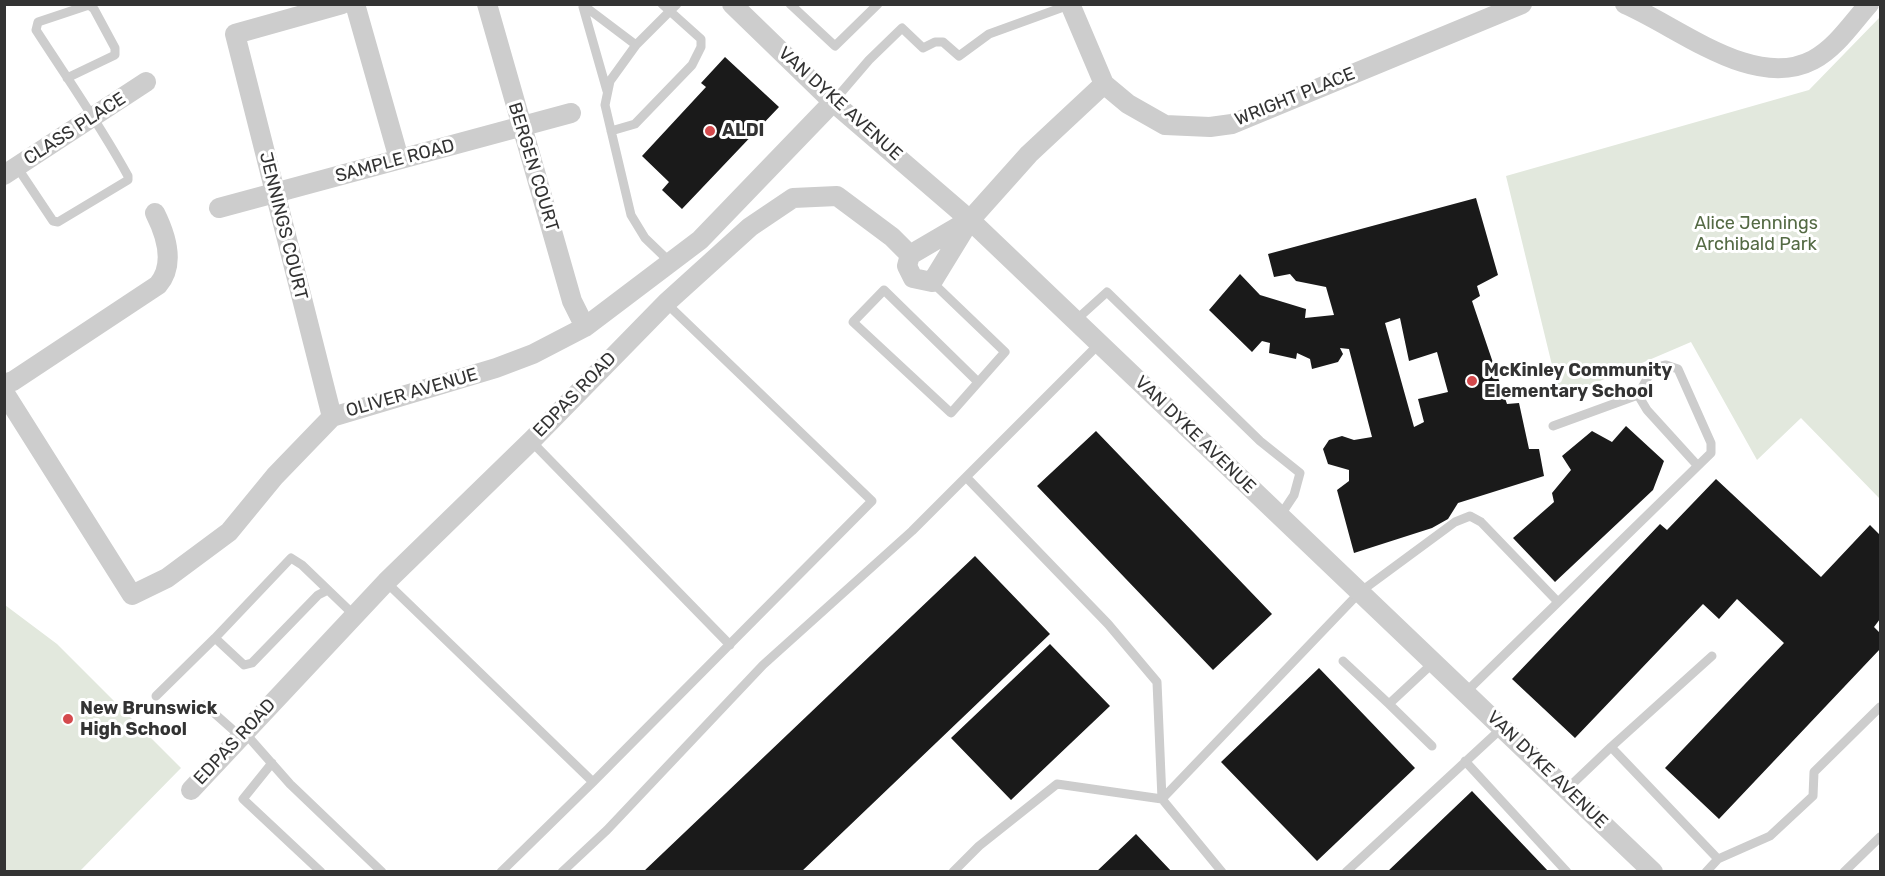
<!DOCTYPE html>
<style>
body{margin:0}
#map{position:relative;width:1885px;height:876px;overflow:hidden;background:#fff;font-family:Rubik,sans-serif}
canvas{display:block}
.frame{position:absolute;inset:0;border:6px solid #333;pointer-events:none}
</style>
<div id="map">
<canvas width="1885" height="876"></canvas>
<div class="frame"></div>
</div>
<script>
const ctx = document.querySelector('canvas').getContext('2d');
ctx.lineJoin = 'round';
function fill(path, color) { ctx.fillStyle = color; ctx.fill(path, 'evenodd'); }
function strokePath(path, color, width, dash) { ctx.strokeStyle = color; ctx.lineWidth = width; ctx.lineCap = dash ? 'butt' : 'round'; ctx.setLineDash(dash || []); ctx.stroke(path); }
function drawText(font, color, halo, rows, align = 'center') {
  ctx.font = font + ' Rubik,sans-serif'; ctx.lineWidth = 6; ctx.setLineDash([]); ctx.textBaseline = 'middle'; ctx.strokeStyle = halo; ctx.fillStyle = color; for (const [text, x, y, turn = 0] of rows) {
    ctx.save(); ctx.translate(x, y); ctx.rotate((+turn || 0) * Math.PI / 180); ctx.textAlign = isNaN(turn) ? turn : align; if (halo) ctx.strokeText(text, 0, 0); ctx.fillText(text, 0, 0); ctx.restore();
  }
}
fill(new Path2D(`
 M1880,17V499L1801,418L1757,460L1691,342L1560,398L1506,176L1809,90Z
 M5,605L57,644L181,768L80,871H5Z`), '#e2e8dd');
fill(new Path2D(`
 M725,57L779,107L682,209L662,190L669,182L642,156L706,87L701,83Z
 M1476,198L1498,275L1477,286L1480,296L1472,301L1507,404L1519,403L1529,449H1539L1544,476L1458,503L1448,519L1432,528L1354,553L1337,490L1349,481V470L1328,464L1323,449L1329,440L1342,436L1354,440L1372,437L1349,349L1340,348L1343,354L1338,362L1312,369L1310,359L1297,353L1296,359L1269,353L1270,343L1262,341L1252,352L1209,310L1240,274L1260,295L1306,309L1305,318L1334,315L1326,287L1296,281L1290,274L1274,277L1268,254ZM1400,318L1409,361L1437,352L1448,392L1418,399L1424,422L1414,427L1385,323Z
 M1626,426L1664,461L1653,490L1555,582L1513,538L1554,502L1552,493L1571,470L1562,456L1592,431L1612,442Z
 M1096,431L1272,614L1213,670L1037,486Z
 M1716,479L1821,577L1870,525L1880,535V619L1874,627L1880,633V649L1719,819L1665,768L1784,643L1737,599L1719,619L1703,604L1575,738L1512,679L1660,524L1667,530Z
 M975,556L1050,634L801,872H643Z
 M1050,644L1110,706L1011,800L951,738Z
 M1319,668L1415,768L1317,861L1221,762Z
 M1472,791L1549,872H1387Z
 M1136,834L1172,872H1096Z`), '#1a1a1a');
strokePath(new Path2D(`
 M790,4L835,46L878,4
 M583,5L636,45
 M583,7L607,91
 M833,102L869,60L902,28L923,48L935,42H943L959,56L989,34L1069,5
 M611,131L635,124L692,65L701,47V39L662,4
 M17,167L53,221L58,222L128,180V176C101,126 67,78 36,30L38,22L89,5L94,9L115,48V55L67,78
 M671,263L645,238L631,215L605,105L610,81L636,45L677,4
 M932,282L1005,352L951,413L853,322L884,290L978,382
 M1076,320L1107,292L1260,441L1300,473L1294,495L1280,516
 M1553,426L1638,395
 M531,441L730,645
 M967,478L1108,624L1157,682L1162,799
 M386,582L593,782
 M215,638L291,558L302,565L328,590
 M1343,661L1389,704L1433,663
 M1466,692L1711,453V443L1678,369L1666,365L1653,368L1638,395L1647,410L1697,465
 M156,696L215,638L244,665L252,663L318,595L328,590L354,615
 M1389,704L1432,746
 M205,705L241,737
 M245,733L290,784L382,872
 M1611,747L1712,656
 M1465,761L1567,872
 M272,763L243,799L321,872
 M1567,789L1611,747L1718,859L1706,872
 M1162,799L1360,592L1455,522L1470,516L1481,522L1558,602
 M1718,859L1770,836L1813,796L1814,772L1880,707
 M501,872L593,782L872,501L666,303
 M562,872L607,830L763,665L912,531L1100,343
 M953,872L979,846L1057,784L1162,799L1222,872
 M1346,872L1503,727
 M1844,872L1880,837`), '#cdcdcd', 9);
strokePath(new Path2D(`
 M355,4L399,159
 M487,4L572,301L585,327
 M732,4L833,102L970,220L1653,872
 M1070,4L1104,84L1128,104L1165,125L1210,127L1232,124L1522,4
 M1625,4C1679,27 1754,91 1813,60C1836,48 1852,23 1869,4
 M4,175L146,82
 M219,208L571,113
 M910,255L907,266L913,278L932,282L970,220L1029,154L1104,84
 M910,255L968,221
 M4,384L13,381L158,285C176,264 166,235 155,213
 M4,392L132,595L167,578L229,532L275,476L332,417L496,368L533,354L585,327L700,240L833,102
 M332,417L235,34L342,4
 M191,790L386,582L531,441L666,303L750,227L793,198L837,196L892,237L910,255`), '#cdcdcd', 20);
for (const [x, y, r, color] of [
 [710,131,6,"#d44a4d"],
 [1472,381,6,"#d44a4d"],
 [68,719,6,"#d44a4d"]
]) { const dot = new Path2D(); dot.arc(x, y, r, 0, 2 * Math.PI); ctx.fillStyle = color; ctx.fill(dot); strokePath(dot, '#fff', 2); }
drawText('18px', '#333', '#fff', [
 ["WRIGHT PLACE",1295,97,-22],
 ["VAN DYKE AVENUE",840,104,42],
 ["CLASS PLACE",75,129,-33],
 ["SAMPLE ROAD",395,161,-15],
 ["BERGEN COURT",533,167,73],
 ["JENNINGS COURT",283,226,76],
 ["OLIVER AVENUE",412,393,-16],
 ["EDPAS ROAD",575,395,-46],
 ["VAN DYKE AVENUE",1195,435,44],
 ["EDPAS ROAD",235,742,-47],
 ["VAN DYKE AVENUE",1547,770,44]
]);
drawText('bold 18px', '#333', '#fff', [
 ["ALDI",722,131],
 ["McKinley Community",1484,371],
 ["Elementary School",1484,392],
 ["New Brunswick",80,709],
 ["High School",80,730]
], 'left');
drawText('18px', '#546a44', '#fff', [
 ["Alice Jennings",1756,224],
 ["Archibald Park",1756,245]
]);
</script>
